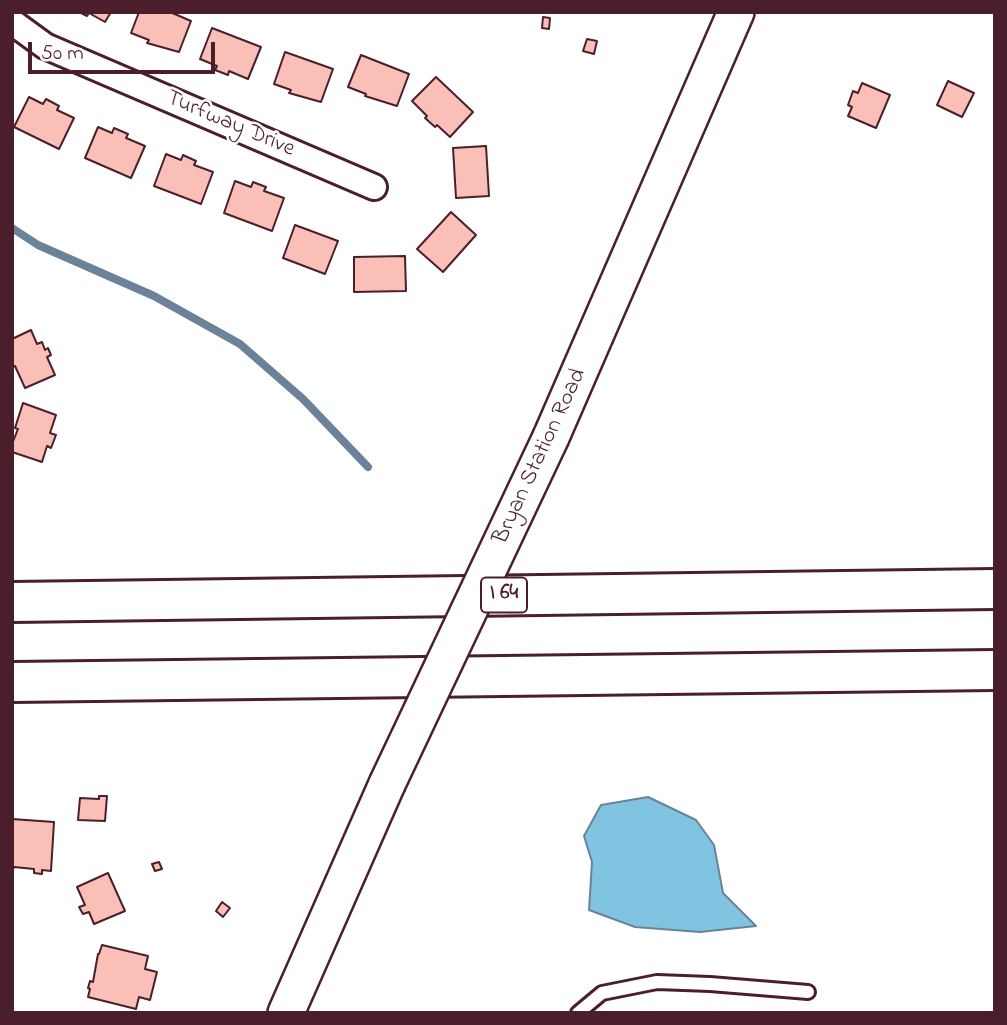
<!DOCTYPE html>
<style>
body{margin:0}
#map{position:relative;width:1007px;height:1025px;overflow:hidden;background:#fff;font-family:"Indie Flower",sans-serif}
canvas{display:block}
.frame{position:absolute;inset:0;border:14px solid #4a1f2b;pointer-events:none}
.scale{position:absolute;left:28px;top:42px;width:187px;height:32px;box-sizing:border-box;border:4px solid #4a1f2b;border-top:0;padding-left:9px;font-size:21px;line-height:24px;white-space:nowrap;color:#4a1f2b;-webkit-text-stroke:5px #fff;paint-order:stroke}
</style>
<div id="map">
<canvas width="1007" height="1025"></canvas>
<div class="frame"></div>
<div class="scale">50 m</div>
</div>
<script>
const ctx = document.querySelector('canvas').getContext('2d');
ctx.lineJoin = 'round';
function fill(path, color) { ctx.fillStyle = color; ctx.fill(path, 'evenodd'); }
function strokePath(path, color, width, dash) { ctx.strokeStyle = color; ctx.lineWidth = width; ctx.lineCap = dash ? 'butt' : 'round'; ctx.setLineDash(dash || []); ctx.stroke(path); }
function drawText(font, color, halo, rows, align = 'center') {
  ctx.font = font + ' "Indie Flower",sans-serif'; ctx.lineWidth = 5; ctx.setLineDash([]); ctx.textBaseline = 'middle'; ctx.strokeStyle = halo; ctx.fillStyle = color; for (const [text, x, y, turn = 0] of rows) {
    ctx.save(); ctx.translate(x, y); ctx.rotate((+turn || 0) * Math.PI / 180); ctx.textAlign = isNaN(turn) ? turn : align; if (halo) ctx.strokeText(text, 0, 0); ctx.fillText(text, 0, 0); ctx.restore();
  }
}
const water = new Path2D(`
 M648,797L696,820L714,845L723,893L756,926L700,932L635,927L589,910L592,862L584,836L601,805Z`);
fill(water, '#81c4e2');
strokePath(water, '#6b8299', 2);
strokePath(new Path2D(`
 M12,228L38,245L154,296L240,344L303,399L368,467`), '#6b8299', 8);
const building = new Path2D(`
 M79,12H111L105,22L89,13L87,16Z
 M139,12H170L191,21L179,52L147,43L149,40L131,33Z
 M543,17L550,18L549,29L542,28Z
 M212,28L261,47L248,79L229,71L228,75L215,70L217,66L200,59Z
 M587,39L597,41L594,54L583,51Z
 M285,52L333,69L321,102L289,93L291,90L274,84Z
 M361,55L409,74L397,106L365,96L366,94L348,87Z
 M436,77L473,112L450,137L437,125L435,127L425,118L427,116L412,101Z
 M948,81L974,93L962,117L937,105Z
 M862,83L890,95L876,128L848,116L852,107L848,105L853,91L858,93Z
 M29,97L43,104L46,99L59,106L57,110L74,118L59,149L14,127Z
 M98,127L112,133L114,128L128,134L126,138L145,146L131,178L85,158Z
 M486,146L489,196L456,198L453,148Z
 M166,154L181,160L183,155L196,161L194,165L213,172L201,204L154,186Z
 M235,181L251,187L253,182L266,187L264,191L284,198L272,231L224,213Z
 M451,212L476,235L443,272L417,249Z
 M295,225L338,241L325,274L283,258Z
 M405,256L406,291L354,292V257Z
 M31,330L37,344L42,342L45,350L48,348L51,355L47,357L55,375L25,388L15,366L12,367V339Z
 M23,403L56,415L50,433L56,435L51,448L47,446L42,462L12,452V444L18,429L15,428Z
 M99,796H107L105,821L78,820L80,798L99,799Z
 M12,819L54,822L51,871L42,870V874L34,873V869L14,867L12,871Z
 M159,862L162,869L155,871L152,864Z
 M108,873L125,911L94,924L89,912L83,914L79,907L85,905L77,887Z
 M222,902L230,908L223,917L216,911Z
 M102,945L148,956L145,969L157,972L150,1000L139,997L136,1009L88,997L90,989L88,988L90,981L93,982L98,954H99Z`);
fill(building, '#fabfb7');
strokePath(building, '#4a1f2b', 2);
const lane = new Path2D(`
 M578,1013L602,993L657,982L710,984L808,992`);
const street = new Path2D(`
 M12,22L45,46L374,187`);
const secondary = new Path2D(`
 M551,437L736,12
 M286,1013L387,784`);
const highway = new Path2D(`
 M12,602L995,589
 M12,682L995,670`);
strokePath(lane, '#4a1f2b', 18);
strokePath(street, '#4a1f2b', 30);
strokePath(secondary, '#4a1f2b', 40);
strokePath(highway, '#4a1f2b', 44);
strokePath(lane, '#fff', 12);
strokePath(street, '#fff', 24);
strokePath(secondary, '#fff', 35);
strokePath(highway, '#fff', 38);
const secondaryBridge = new Path2D(`
 M387,784L551,437`);
strokePath(secondaryBridge, '#4a1f2b', 40, []);
strokePath(secondaryBridge, '#fff', 35);
for (const [x, y, w] of [
 [504,595,46]
]) { const box = new Path2D(); box.roundRect(x - w / 2, y - 17.5, w, 35, 5); ctx.fillStyle = '#fff'; ctx.fill(box); strokePath(box, '#4a1f2b', 2); }
drawText('bold 21px', '#4a1f2b', null, [
 ["I 64",504,595]
]);
drawText('23px', '#4a1f2b', '#fff', [
 ["Turfway Drive",230,125,23],
 ["Bryan Station Road",541,457,-65]
]);
</script>
